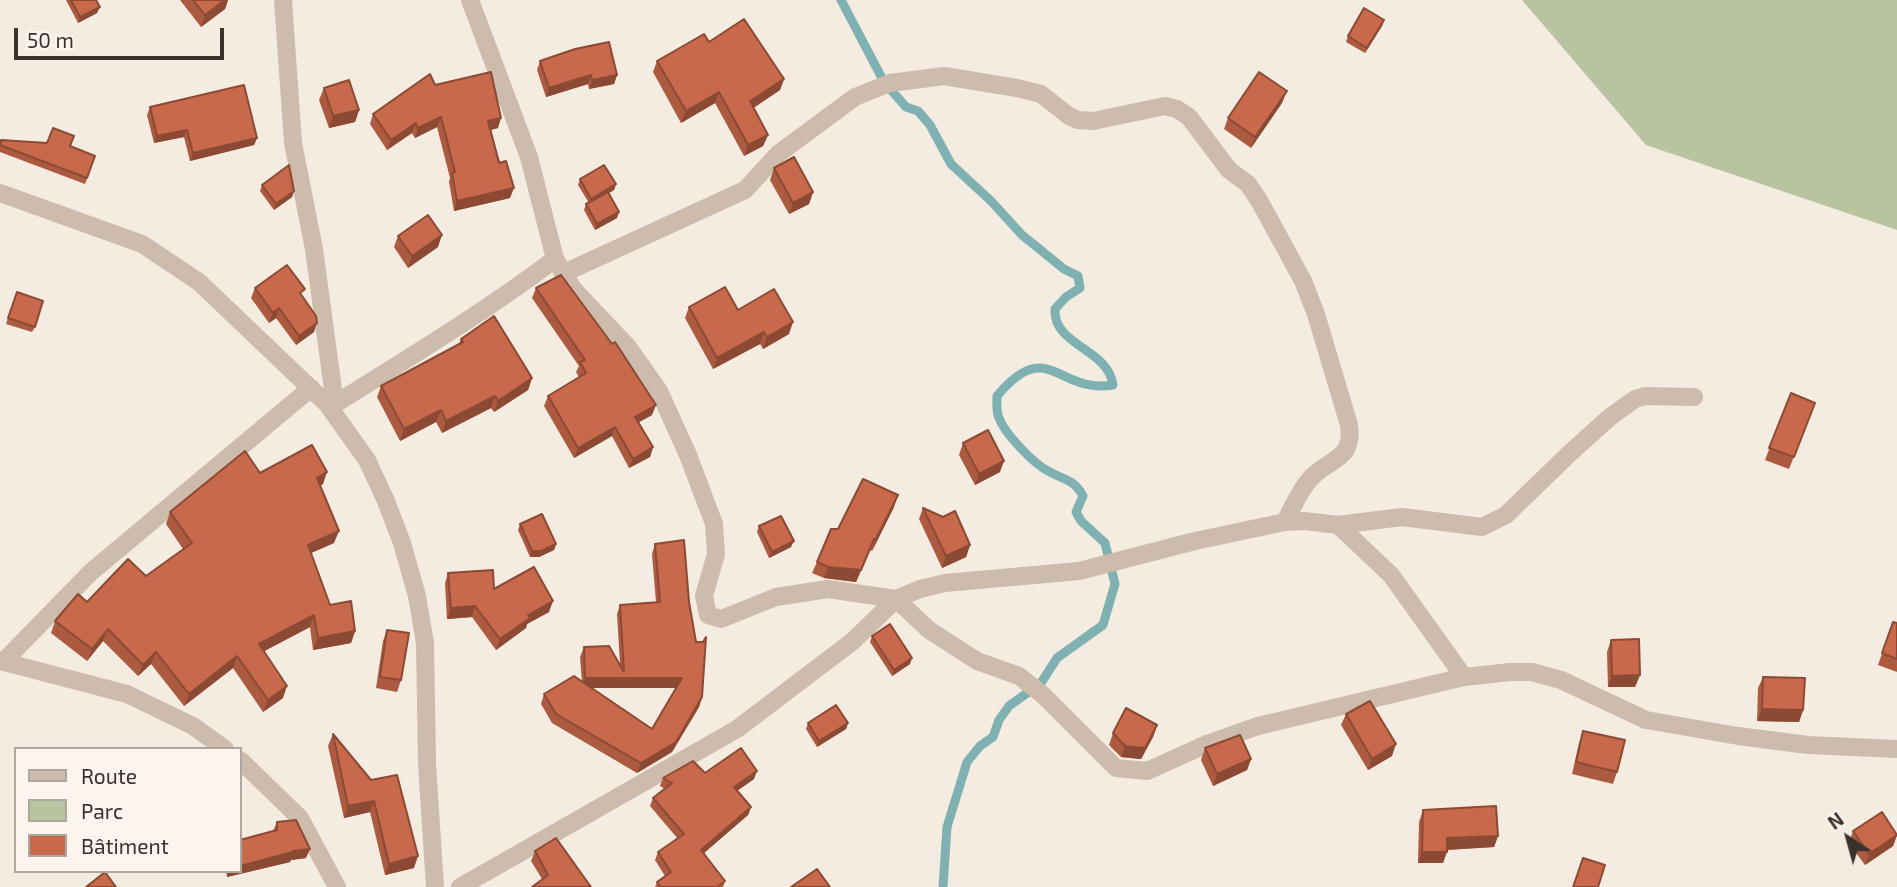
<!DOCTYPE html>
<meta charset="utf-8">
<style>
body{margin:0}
#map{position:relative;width:1897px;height:887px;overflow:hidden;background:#f4ebe1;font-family:"Exo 2",sans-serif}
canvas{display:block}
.legend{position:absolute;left:14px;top:747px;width:228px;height:126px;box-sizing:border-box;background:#fbf5ee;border:2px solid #aea6a0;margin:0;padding:9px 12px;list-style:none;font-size:21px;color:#3b302b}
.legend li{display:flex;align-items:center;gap:14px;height:35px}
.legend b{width:35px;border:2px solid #aea6a0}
.north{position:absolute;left:1813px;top:803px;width:70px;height:70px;-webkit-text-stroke:5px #fbf5ee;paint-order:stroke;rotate:324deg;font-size:19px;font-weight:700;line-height:28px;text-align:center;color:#3b302b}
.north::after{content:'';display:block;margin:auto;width:24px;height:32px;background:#3b302b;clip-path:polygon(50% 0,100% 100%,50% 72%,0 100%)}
.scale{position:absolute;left:14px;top:28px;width:210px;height:32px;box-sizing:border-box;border:4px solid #3b302b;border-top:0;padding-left:9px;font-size:21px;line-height:24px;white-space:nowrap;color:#3b302b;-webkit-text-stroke:5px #fbf5ee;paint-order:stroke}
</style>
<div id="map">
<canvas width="1897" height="887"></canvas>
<ul class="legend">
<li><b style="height:9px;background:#cdbbac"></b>Route</li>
<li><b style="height:19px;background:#b8c4a0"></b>Parc</li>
<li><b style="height:19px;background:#c8694b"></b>Bâtiment</li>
</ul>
<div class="north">N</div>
<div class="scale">50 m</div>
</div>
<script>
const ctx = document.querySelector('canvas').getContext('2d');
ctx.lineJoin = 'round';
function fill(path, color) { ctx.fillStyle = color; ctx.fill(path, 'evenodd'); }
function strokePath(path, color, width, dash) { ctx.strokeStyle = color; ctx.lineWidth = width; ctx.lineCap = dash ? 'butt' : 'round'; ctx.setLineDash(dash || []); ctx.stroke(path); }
fill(new Path2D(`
 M1522,0H1897V230L1646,145Z`), '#b8c4a0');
strokePath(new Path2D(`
 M841,0L884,82L906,107L918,111L930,125L951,164L991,201L1022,235L1064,269L1078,276L1080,288L1066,297L1055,309C1053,346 1108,348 1113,385C1057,394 1048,335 997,396C997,403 996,412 999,418C1005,434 1033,463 1048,471C1063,480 1073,478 1083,496L1076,512L1081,521L1105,543L1115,584L1103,625L1057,658L1041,683L1009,706L999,720L993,737L980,746L967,762L947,827L943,887`), '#7fb0b2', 9);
strokePath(new Path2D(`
 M283,0L293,143L314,249L335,404
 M0,193L142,244L199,282L327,404L367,460L386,501L402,543L417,596L425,643L427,764L435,887
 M555,259L573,289L628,347L659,391L688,455L714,524L716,554L704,596L708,615L721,619L776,597L828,589L896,599L929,630L977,661L1019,676L1043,695L1116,768L1147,771L1207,744L1258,726L1464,677L1510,672H1532L1561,680L1646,720L1738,736L1808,745L1897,749
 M564,273L745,190L778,154L855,97L890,83L944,76L1017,88L1041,94L1069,116L1078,120L1093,121L1165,106L1177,109L1189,117L1229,170L1248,184L1260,202L1303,281L1316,314L1349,425C1354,461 1330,457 1310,479C1299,491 1293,507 1285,522
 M327,404H335C410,357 485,312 555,259L529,157L470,0
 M1338,525L1391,575L1464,677
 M0,661L127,694L193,726L225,749
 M3,662L91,572L311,388
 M240,760L300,818L337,887
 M460,887L737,729L853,641L896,599L920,589L945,583L1079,571L1195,541L1285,522L1304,521L1338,525L1402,517L1482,527L1506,515L1570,453L1610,417L1635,399L1645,396L1694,397`), '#cdbbac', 18);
fill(new Path2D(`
 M66,0H96L97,13L78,23Z
 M180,0H228L225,9L201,27Z
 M1384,20L1382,26L1365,53L1346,42L1348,36Z
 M709,42L784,79L780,90L753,108L768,135L763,146L744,156L715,103L681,123L653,72L657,61Z
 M540,61L617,75L614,84L589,89L588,84L546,97L537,70Z
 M435,85L498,128L491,130L510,198L454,211L449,182L450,178L437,127L415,138L412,133L387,150L370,124L373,114Z
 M324,88L359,110L355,122L329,128L319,100Z
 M1282,103L1251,148L1224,129L1228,118Z
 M150,107L257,138L254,145L190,161L184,137L154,143L147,115Z
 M0,143H47L70,147L95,156L85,184L0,152Z
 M774,168L813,192L809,204L789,214L770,180Z
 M580,179L616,184L614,190L608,193L617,218L595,230L584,210L586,204L589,203L578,185Z
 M262,185L294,191L292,197L274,210L260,191Z
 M398,236L438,247L408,268L394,247Z
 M255,288L302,297L314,332L296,345L276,318L269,323L251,298Z
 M536,288L652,415L639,422L653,447L650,457L629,468L612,436L574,458L544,406L548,396L579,377L576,372L579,366L532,298Z
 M17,292L35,327L32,332L6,324Z
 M689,307L738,310L789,334L763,349L760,344L713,369L685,318Z
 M461,339L532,378L528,390L494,412L491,408L442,433L436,422L400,441L377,397L381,386L459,344Z
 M1791,393L1815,403L1789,469L1765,460Z
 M963,443L1000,472L975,485L959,455Z
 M260,473L323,484L320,486L334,543L311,553L330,605L355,631L351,643L313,650L310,627L264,651L283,698L263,712L233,668L184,706L151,664L138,676L103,641L87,661L51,633L55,621L87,602L146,576L183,549L166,524L170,512Z
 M894,507L872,551L870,550L856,582L824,578L812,573L817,562L838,529Z
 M923,508L970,545L966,557L942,568L919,519Z
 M520,524L556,544L554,550L539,557H530L518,530Z
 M759,526L791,547L769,558L757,532Z
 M655,544L689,602L702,697L699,707L672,752L637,773L552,723L541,704L544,694L582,682L580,657L584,647L620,664L617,614L620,605L656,602L652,554ZM590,688H676L652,729Z
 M448,573L494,589L549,612L527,624L526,628L496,650L472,617L447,619L445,583Z
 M1893,622L1897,623V672L1878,665Z
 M387,630L401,680L397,692L376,688L383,641Z
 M872,636L910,664L892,676L870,642Z
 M1611,640L1640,675L1635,687H1608L1607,652Z
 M1763,677L1803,710L1799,722L1757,721L1758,688Z
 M1346,714L1392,756L1368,770L1341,725Z
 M808,723H848L846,729L817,747L806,729Z
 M1157,725L1153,737L1141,759L1121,757L1109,745L1113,733Z
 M1583,731L1617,772L1613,784L1572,774L1579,743Z
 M333,734L414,868L385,875L370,812L344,818L328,746Z
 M1205,748L1251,759L1247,770L1213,786L1201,760Z
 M705,773L754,779L737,791L751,807L748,815L704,853L725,881L723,887H655L657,882L665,876L655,860L658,852L678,839L650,806L653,798L665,789L660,786L663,778Z
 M1423,810L1498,836L1494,847L1447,850L1443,863H1418L1419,822Z
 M277,822L306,858L291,860L290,862L227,877L226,871H240L273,831Z
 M1853,831L1897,835L1893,846L1865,865L1849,843Z
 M535,851L591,887L542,879L531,861Z`), '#ac5a40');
fill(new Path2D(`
 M225,0H228L225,9L201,27L205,15Z
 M100,7L97,13L78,23L80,17Z
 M1384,20L1382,26L1365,53L1367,48Z
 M591,75L588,84L546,97L549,88Z
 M617,75L614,84L589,89L592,80Z
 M784,79L780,90L746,113L750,101Z
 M1287,91L1282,103L1251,148L1255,137Z
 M719,92L715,103L681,123L686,111Z
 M359,110L355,122L329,128L333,116Z
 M441,117L437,127L415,138L418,128Z
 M501,118L498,128L485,131L488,121Z
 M416,123L412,133L387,150L391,140Z
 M187,130L184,137L154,143L157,136Z
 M768,135L763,146L744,156L748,145Z
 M257,138L254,145L190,161L193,153Z
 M616,184L614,190L589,205L591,199Z
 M514,188L510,198L454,211L457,201Z
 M294,191L292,197L274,210L276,204Z
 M813,192L809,204L789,214L793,203Z
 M619,212L617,218L595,230L597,224Z
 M442,235L438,247L408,268L412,256Z
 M279,308L276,318L269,323L273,313Z
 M793,322L789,334L763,349L767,337Z
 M317,323L314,332L296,345L299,336Z
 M764,332L760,344L713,369L717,358Z
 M532,378L528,390L494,412L498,401Z
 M495,396L491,408L442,433L446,421Z
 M656,405L652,415L632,426L635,417Z
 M441,410L436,422L400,441L404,429Z
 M615,427L612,436L574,458L578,448Z
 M653,447L650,457L629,468L633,459Z
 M1004,461L1000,472L975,485L979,474Z
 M327,472L323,484L312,490L317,478Z
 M898,495L894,507L872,551L876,539Z
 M339,531L334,543L304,556L308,545Z
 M874,539L856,582L824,578L828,567Z
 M794,541L791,547L769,558L772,552Z
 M556,544L554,550L539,557H530L532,551Z
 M970,545L966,557L942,568L946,556Z
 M553,601L549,612L527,624L526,628L496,650L500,639L528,615Z
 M475,606L472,617L447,619L451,608Z
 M314,615L310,627L255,656L259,644Z
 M108,629L103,641L87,661L92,649Z
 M355,631L351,643L313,650L318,638Z
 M156,652L151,664L138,676L143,665Z
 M237,656L233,668L184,706L189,694Z
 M912,658L910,664L892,676L894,670Z
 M1640,675L1635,687H1608L1612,676Z
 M585,678H682L678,688H582Z
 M287,686L283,698L263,712L268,700Z
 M702,697L699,707L672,752L637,773L641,763Z
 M1762,709L1803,710L1799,722L1757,721Z
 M848,723L846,729L817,747L819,741Z
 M1157,725L1153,737L1141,759L1121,757L1125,746Z
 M1396,744L1392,756L1368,770L1372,759Z
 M1251,759L1247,770L1213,786L1217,774Z
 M757,771L754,779L731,795L734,787Z
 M374,801L370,812L344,818L348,806Z
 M751,807L748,815L698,858L701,850Z
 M1897,835L1893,846L1865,865L1869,854Z
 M1498,836L1494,847L1443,850L1447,838Z
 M310,849L306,858L291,860L290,862L227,877L229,871H240V866L293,851Z
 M1422,852H1447L1443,863H1418Z
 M418,856L414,868L385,875L389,864Z`), '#8c4a34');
const building = new Path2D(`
 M71,0H96L100,7L80,17Z
 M193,0H225L205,15Z
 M1364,8L1384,20L1367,48L1348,36Z
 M744,19L784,79L750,101L768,135L748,145L719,92L686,111L657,61L704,34L709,42Z
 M609,42L617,75L592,80L591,75L549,88L540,61L575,49Z
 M491,72L501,118L488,121L499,163L506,161L514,188L457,201L452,173L455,172L441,117L418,128L416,123L391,140L373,114L430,74L435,85Z
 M1259,72L1287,91L1255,137L1228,118Z
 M349,80L359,110L333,116L324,88Z
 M244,85L257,138L193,153L187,130L157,136L150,107Z
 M53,128L74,136L70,146L95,156L87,178L0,145L1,140L47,143Z
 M794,157L813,192L793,203L774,168Z
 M289,165L294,191L276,204L262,185Z
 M604,165L616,184L591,199L580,179Z
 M608,192L619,212L597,224L586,204Z
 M428,215L442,235L412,256L398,236Z
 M287,265L305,289L300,293L316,316L317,323L299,336L279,308L273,313L255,288Z
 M561,275L612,344L615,342L656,405L635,417L653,447L633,459L615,427L578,448L548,396L586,373L580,362L585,360L536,288Z
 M725,287L738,310L774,289L793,322L767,337L764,332L717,358L689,307Z
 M17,292L43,301L35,327L8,318Z
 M494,316L532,378L498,401L495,396L446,421L441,410L404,429L381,386L463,342L461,339Z
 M1791,393L1815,403L1794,457L1769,448Z
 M988,430L1004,461L979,474L963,443Z
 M312,445L327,472L317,478L339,531L308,545L330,605L351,601L355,631L318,638L314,615L259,644L287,686L268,700L237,656L189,694L156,652L143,665L108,629L92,649L55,621L78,594L87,602L128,559L146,576L192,543L170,512L245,451L260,473Z
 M863,479L898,495L876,539H874L861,570L828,567L817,562L831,529H838Z
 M923,508L943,517L955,511L970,545L946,556Z
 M542,514L556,544L541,551H532L520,524Z
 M781,516L794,541L772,552L759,526Z
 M684,540L689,602L696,642H703L706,637L702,697L676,742L641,763L556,714L544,694L574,676L652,729L682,678H585L584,647L609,646L624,672L620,605L660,602L655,544Z
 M534,567L553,601L528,615L530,618L500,639L475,606L451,608L448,573L493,570L494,589Z
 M1893,622L1897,623V659L1882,653Z
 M890,624L912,658L894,670L872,636Z
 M387,630L409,633L401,680L380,677Z
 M1639,639L1640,675L1612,676L1611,640Z
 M1763,677L1805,678L1803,710L1762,709Z
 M1370,701L1396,744L1372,759L1346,714Z
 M836,705L848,723L819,741L808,723Z
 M1126,708L1157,725L1145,748L1125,746L1113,733Z
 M1583,731L1625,740L1617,772L1576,762Z
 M333,734L371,780L397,775L418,856L389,864L374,801L348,806Z
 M1240,735L1251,759L1217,774L1205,748Z
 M741,748L757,771L734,787L751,807L701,850L725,881L717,887H661L657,882L671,872L658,852L684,834L653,798L672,783L663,778L693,761L705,773Z
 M1496,806L1498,836L1447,838V852H1422L1423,810Z
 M1882,812L1897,835L1869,854L1853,831Z
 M296,820L310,849L293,851V852L240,866V840L277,830V822Z
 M556,838L591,887H532L548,875L535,851Z
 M1583,858L1605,865L1598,887H1573Z
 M817,869L830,887H791Z
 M105,872L116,887H86Z`);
fill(building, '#c8694b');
strokePath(building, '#8c4a34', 2);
</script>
